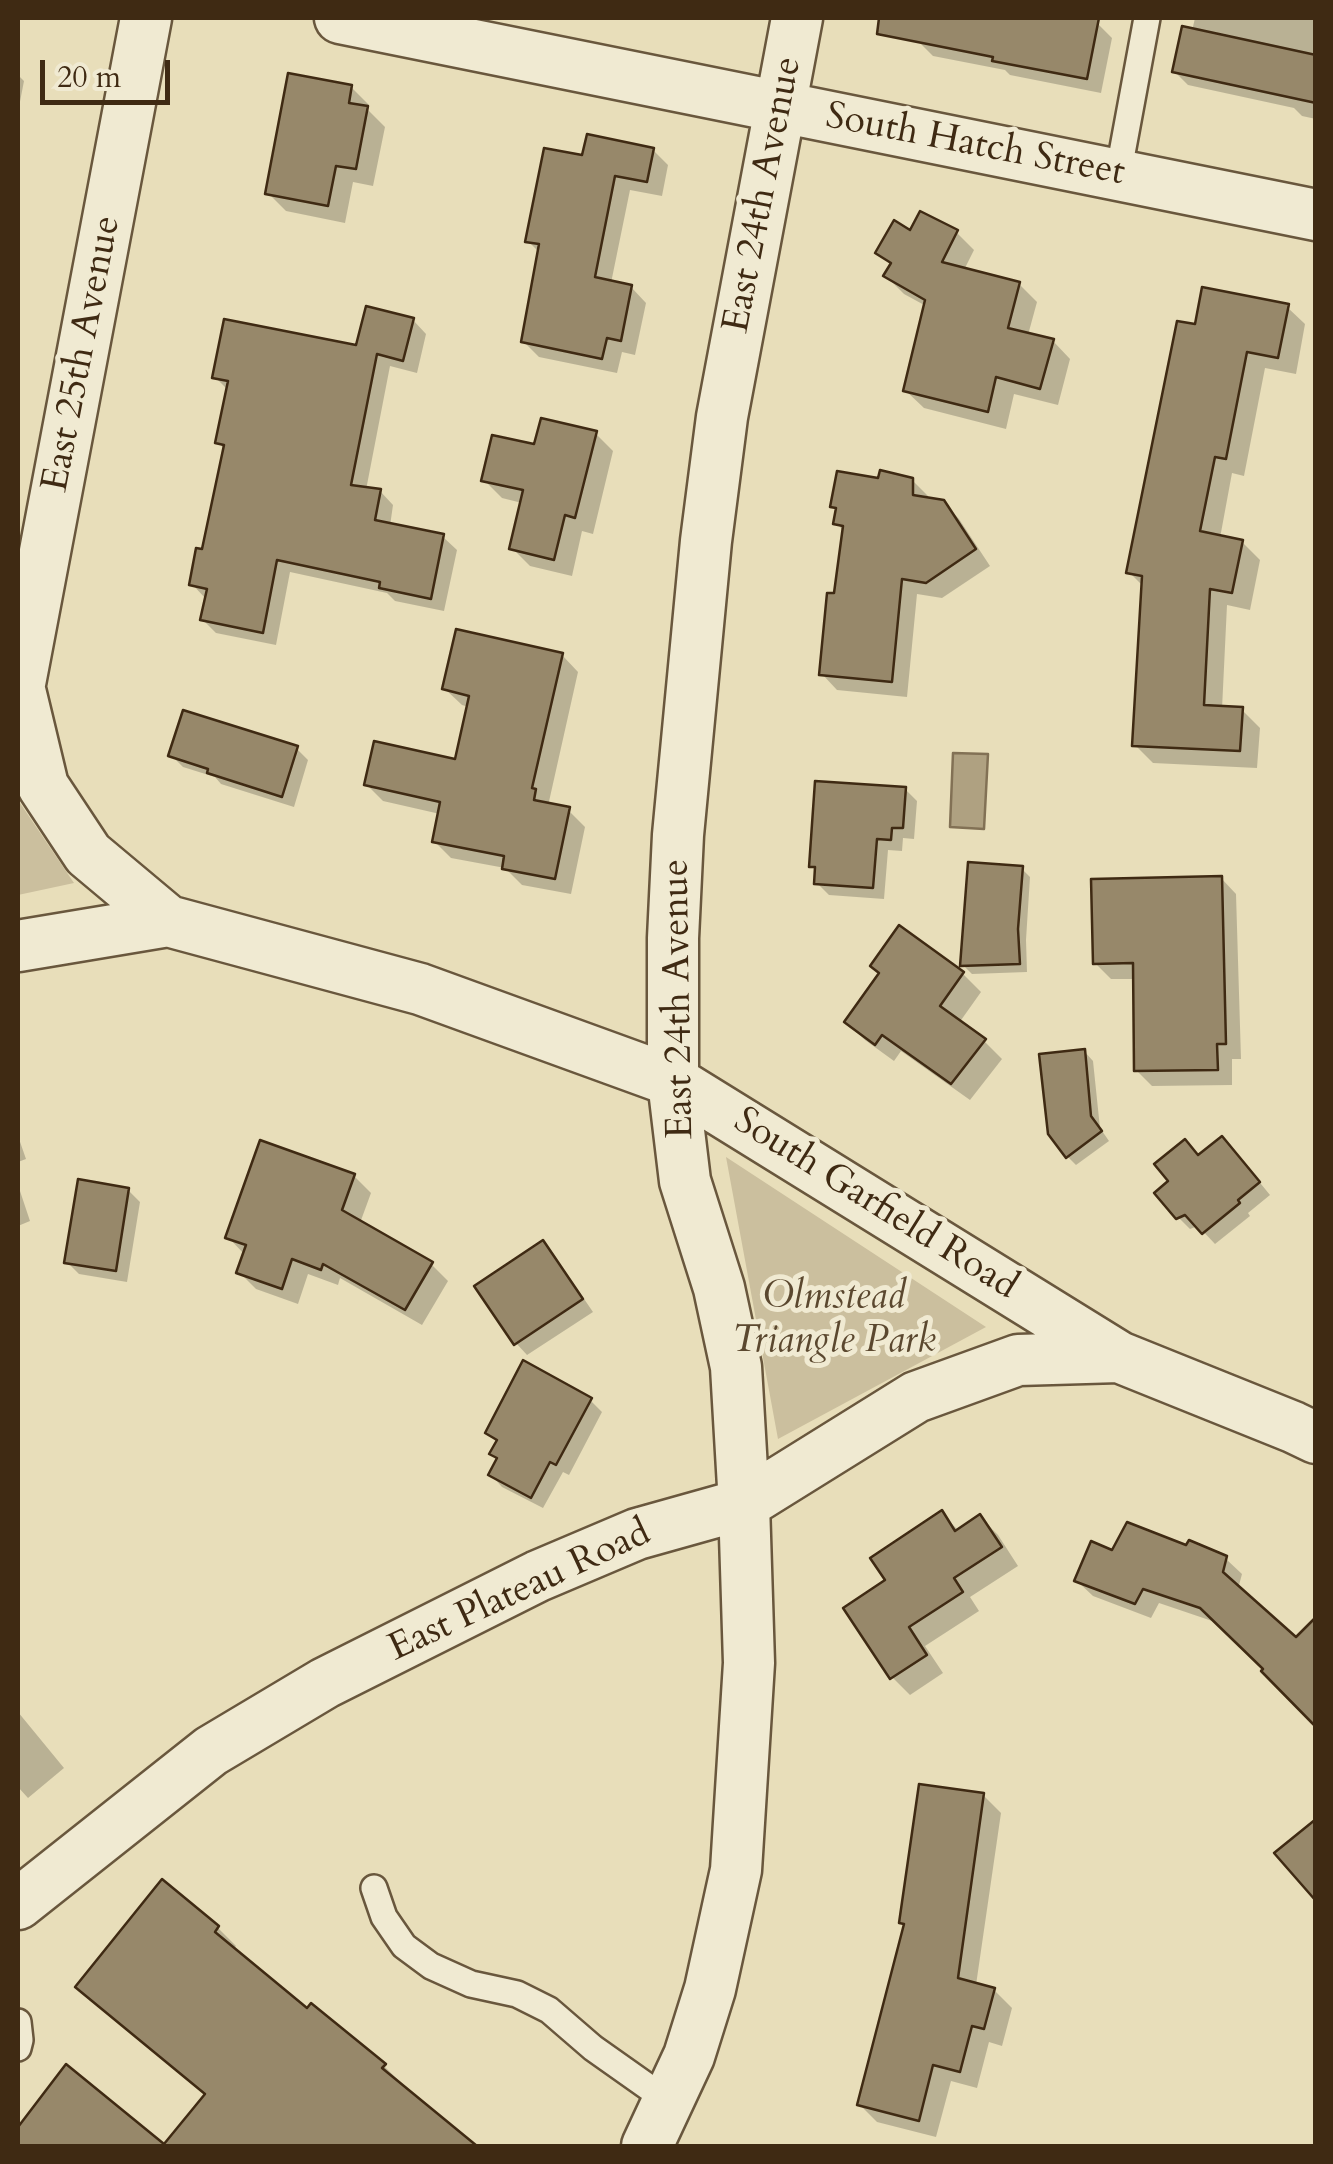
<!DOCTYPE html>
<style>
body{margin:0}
#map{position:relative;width:1333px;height:2164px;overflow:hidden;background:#e8deba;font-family:Cardo,serif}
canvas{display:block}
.frame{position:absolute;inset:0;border:20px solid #3f2a13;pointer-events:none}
.scale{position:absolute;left:40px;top:60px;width:130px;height:45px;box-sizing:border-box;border:5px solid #3f2a13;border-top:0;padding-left:12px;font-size:30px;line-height:35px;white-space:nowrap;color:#3f2a13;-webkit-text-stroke:8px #f0ead2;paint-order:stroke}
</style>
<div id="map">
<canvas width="1333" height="2164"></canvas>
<div class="frame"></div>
<div class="scale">20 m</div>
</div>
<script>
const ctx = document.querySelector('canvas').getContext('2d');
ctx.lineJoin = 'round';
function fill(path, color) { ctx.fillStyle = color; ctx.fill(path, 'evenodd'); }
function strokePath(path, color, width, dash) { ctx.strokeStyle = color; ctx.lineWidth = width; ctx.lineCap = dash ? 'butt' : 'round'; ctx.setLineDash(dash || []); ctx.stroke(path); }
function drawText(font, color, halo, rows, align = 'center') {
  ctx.font = font + ' Cardo,serif'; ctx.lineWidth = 10; ctx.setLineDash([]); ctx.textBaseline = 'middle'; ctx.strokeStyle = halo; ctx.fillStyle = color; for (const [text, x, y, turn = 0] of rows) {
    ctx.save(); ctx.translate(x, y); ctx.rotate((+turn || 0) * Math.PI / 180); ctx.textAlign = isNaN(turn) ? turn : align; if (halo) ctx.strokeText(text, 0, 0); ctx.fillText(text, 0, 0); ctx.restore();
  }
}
fill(new Path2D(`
 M18,800L74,883L18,895Z
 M726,1157L986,1327L778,1439Z`), '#cbbf9e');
const water = new Path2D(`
 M953,753L988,754L984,829L950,827Z`);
fill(water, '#afa181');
strokePath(water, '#827155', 2.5);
fill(new Path2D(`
 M922,18H1071L1097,23L1112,38L1101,93L1010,75L1005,70L933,56L918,41Z
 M1195,18H1316V119L1302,116L1294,108L1188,85L1174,71L1192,31Z
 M18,75L24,81L18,112Z
 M351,87L369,105L368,110L385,127L373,186L353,182L345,223L286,211L268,193Z
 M653,150L668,165L662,196L630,190L611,283L631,287L646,303L635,355L622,352L617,373L539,357L524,342L540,253L528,241L584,158Z
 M956,232L974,250L964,270L1019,284L1037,302L1028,335L1053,341L1070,359L1058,405L1014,394L1006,429L924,408L906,391L926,306L904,294L886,276L892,266L878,252L911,233Z
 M1287,307L1305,324L1296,374L1265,368L1244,476L1232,473L1220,538L1242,542L1260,560L1250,610L1227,605L1222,709L1242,710L1260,728L1257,768L1153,763L1135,745L1144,587L1129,572L1197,327Z
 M413,320L426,334L417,373L390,366L366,490L380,491L393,505L390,526L443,537L457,550L444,611L395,601L387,593L290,572L276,645L216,633L202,619L205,598L192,584L203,552L225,450L218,442L229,391L215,377L358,348Z
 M595,433L613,451L593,534L582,531L572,576L530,566L512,548L522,503L502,498L484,480L536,446Z
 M912,480L928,496V500L943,502L959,519L990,566L942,598L917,594L907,697L837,690L822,674L836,596L845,532L836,523L838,512L832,507L880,481Z
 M562,655L578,672L548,806L568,810L585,827L571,894L522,885L505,868L451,858L434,841L440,814L383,801L366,784L457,762L469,707L462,705L445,689Z
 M296,748L308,760L294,807L221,784L215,777L183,767L171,755Z
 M905,789L917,801L914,839L903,838L902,851L888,850L884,899L829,895L817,883L818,872L812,866Z
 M1021,868L1030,877L1026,940L1027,972L972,974L963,965Z
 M1221,878L1236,894L1241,1059H1232V1085L1152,1086L1136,1070L1135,979H1111L1095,963Z
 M899,929L963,974L981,992L959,1023L984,1041L1002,1059L970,1100L901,1051L894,1061L865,1040L847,1022L881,975Z
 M1084,1051L1093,1061L1100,1128L1109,1141L1076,1165L1067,1156Z
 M18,1136L26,1159L18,1162Z
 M1234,1151L1270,1195L1248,1213L1250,1216L1215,1244L1198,1226L1190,1229L1178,1217L1199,1157Z
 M354,1176L371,1193L360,1223L431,1264L448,1281L422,1325L340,1278L338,1285L308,1274L298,1304L256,1289L239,1272L245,1255L228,1237Z
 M18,1185L30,1221L18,1226Z
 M128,1190L140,1202L127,1282L79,1274L67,1262Z
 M542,1243L554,1255L593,1312L527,1355L516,1343Z
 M590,1400L602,1412L569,1475L563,1472L543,1508L502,1487L491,1475L499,1460L492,1454L498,1444L488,1433Z
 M942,1514L959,1531L980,1517L998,1535L1018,1566L970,1597L979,1611L925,1646L943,1673L910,1695L892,1677Z
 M1187,1548L1226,1559L1242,1574L1238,1589L1296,1640L1266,1669L1218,1623L1159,1603L1151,1618L1093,1596L1077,1581L1114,1554Z
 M18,1712L64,1768L28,1798L18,1787Z
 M983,1795L1001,1813L976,1985L994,1990L1012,2008L1002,2046L989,2042L977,2088L951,2081L936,2137L877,2122L859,2104L906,1926L902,1922Z
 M162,1883L218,1928L236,1946L232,1950L307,2011L384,2066L402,2084L400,2086L474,2146H165L207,2096L96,2005L78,1987Z
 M66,2068L162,2146H18V2132Z`), '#0003');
const building = new Path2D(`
 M879,18H1099L1087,79L992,61L993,57L877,34Z
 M1182,26L1316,55V103L1172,72Z
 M288,73L352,85L349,103L368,106L356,169L336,166L328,206L265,194Z
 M587,134L654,148L647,182L615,176L595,277L632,285L621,341L607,338L602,359L521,342L539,244L525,242L544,148L582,155Z
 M920,211L958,230L942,262L1020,282L1008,328L1054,339L1040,389L996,377L988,412L903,391L925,300L883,276L891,263L875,253L894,220L910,230Z
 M1202,287L1289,304L1278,358L1247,352L1226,459L1215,457L1200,531L1243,540L1232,593L1210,589L1204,705L1243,707L1240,751L1132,746L1142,576L1126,573L1177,321L1195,324Z
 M366,306L414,318L403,361L377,354L351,485L381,489L375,520L444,534L431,599L379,588L380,582L277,560L263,633L200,620L207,589L189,585L196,548L202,549L224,445L215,443L228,381L212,378L224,319L356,345Z
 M541,418L597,431L575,518L565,515L554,560L509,549L523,490L481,481L492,435L534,444Z
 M880,470L913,478V495L944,500L976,549L926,583L902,579L892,682L819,675L827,593H834L843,526L833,524L836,508L830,507L837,471L878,478Z
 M456,629L563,653L532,788L536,789L534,800L570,807L555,879L502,869L504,856L432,842L440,802L364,785L374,741L455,759L469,696L442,689Z
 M183,710L298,746L282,797L207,773L208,769L168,756Z
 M815,781L906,787L903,828H892L891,840L877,839L873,888L814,884L815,867H809Z
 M968,862L1023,866L1018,929L1020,964L960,966Z
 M1222,876L1226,1044H1217L1218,1070L1134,1071L1133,963L1093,964L1091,879Z
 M899,925L964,972L940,1006L986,1039L951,1084L882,1035L875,1045L844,1022L879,973L870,966Z
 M1085,1049L1091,1116L1102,1131L1066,1158L1048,1134L1039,1054Z
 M1222,1136L1260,1182L1238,1200L1240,1203L1202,1234L1185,1215L1176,1219L1154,1193L1168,1181L1154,1164L1185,1139L1198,1155Z
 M260,1140L355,1174L342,1210L433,1262L405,1310L323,1264L321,1270L292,1259L282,1289L236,1273L246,1245L225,1238Z
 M78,1179L129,1188L116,1271L64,1263Z
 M543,1240L583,1299L514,1345L474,1286Z
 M523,1360L592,1398L556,1465L550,1462L531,1498L488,1475L497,1458L489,1454L497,1440L485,1433Z
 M942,1510L955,1531L980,1514L1002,1547L954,1578L963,1592L909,1627L927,1655L890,1679L843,1608L885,1580L870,1558Z
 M1127,1522L1186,1545L1189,1540L1227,1556L1223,1572L1296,1637L1316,1617V1727L1261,1671L1263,1669L1200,1608L1143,1589L1135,1604L1074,1581L1091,1541L1112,1550Z
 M919,1784L984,1793L958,1978L995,1988L984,2029L972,2026L960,2072L933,2065L919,2121L857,2105L904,1924L899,1923Z
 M1316,1819V1901L1274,1853Z
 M162,1879L219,1926L215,1932L307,2008L311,2003L386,2064L382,2068L477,2146H18V2127L66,2064L164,2144L205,2094L75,1987Z`);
fill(building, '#97886a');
strokePath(building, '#3f2a13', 2.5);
const service = new Path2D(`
 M1118,175L1147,18
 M374,1888L384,1917L404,1946L431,1966L471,1984L517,1994L549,2010L593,2048L668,2101
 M18,2022L20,2040L18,2048`);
const minor = new Path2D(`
 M340,18L1316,215
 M20,690L43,786L88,854L168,921
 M18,694L146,18
 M18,946L168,921L420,989L673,1081L1119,1357L1293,1427L1316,1438
 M18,1904L211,1751L325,1683L538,1576L637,1534L744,1504L916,1397L1018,1360L1119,1357
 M647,2146L689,2056L710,1989L736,1870L749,1663L744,1504L736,1367L719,1288L685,1181L673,1081V938L678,835L706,541L722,417L797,18`);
strokePath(service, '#69573d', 30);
strokePath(minor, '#69573d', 55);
strokePath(service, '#f0ead2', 25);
strokePath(minor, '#f0ead2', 50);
drawText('38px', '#3f2a13', '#f0ead2', [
 ["South Hatch Street",975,146,11],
 ["East 24th Avenue",764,195,-79],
 ["East 25th Avenue",83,354,-79],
 ["East 24th Avenue",680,999,-91],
 ["South Garfield Road",875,1205,32],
 ["East Plateau Road",520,1592,-25]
]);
drawText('italic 38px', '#5b482f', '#f0ead2', [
 ["Olmstead",834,1298],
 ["Triangle Park",834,1342]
]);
</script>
